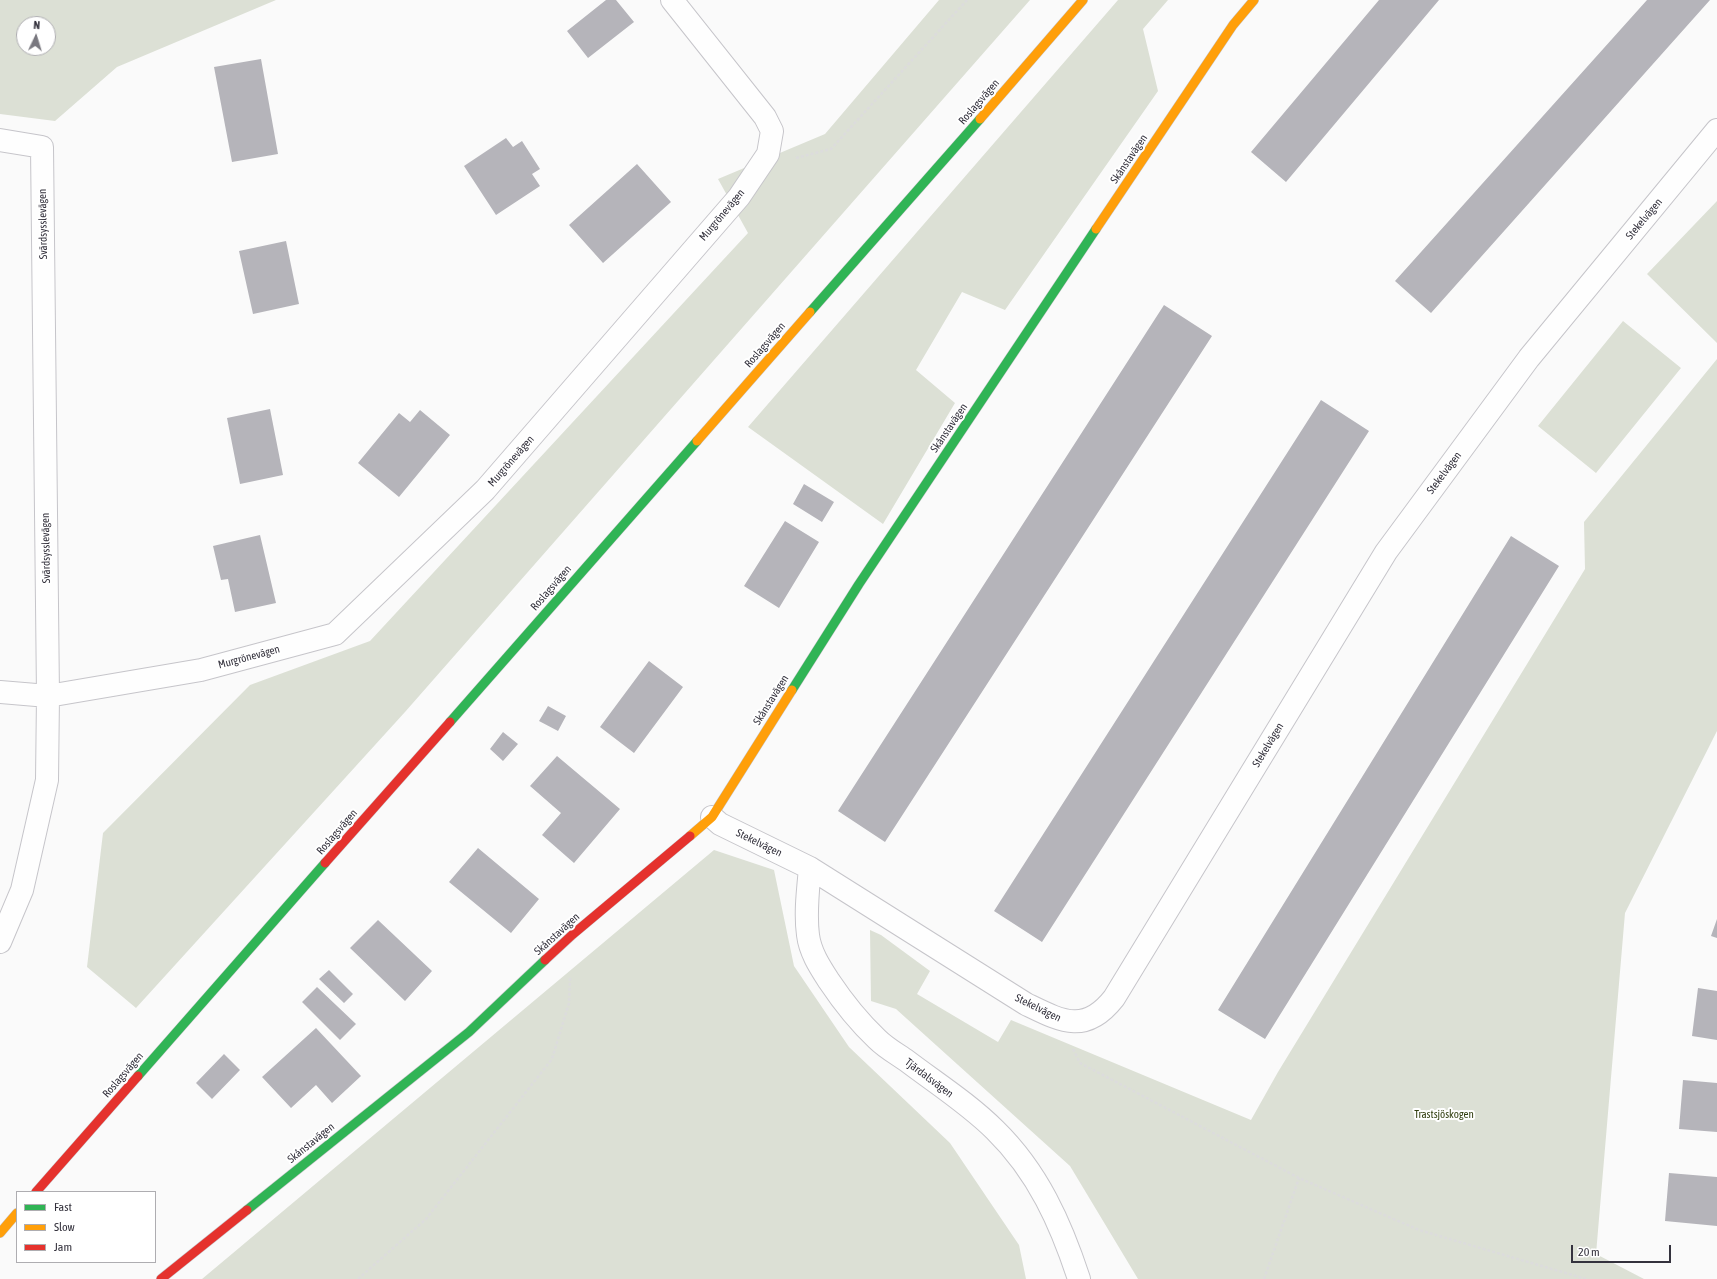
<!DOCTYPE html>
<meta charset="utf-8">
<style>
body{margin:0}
#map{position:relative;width:1717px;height:1279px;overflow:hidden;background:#fafafa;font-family:"Asap Condensed",sans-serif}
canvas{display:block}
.legend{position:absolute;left:16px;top:1191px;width:140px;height:72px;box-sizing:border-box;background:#fff;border:1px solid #aeadb1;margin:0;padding:5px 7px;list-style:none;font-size:12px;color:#34323d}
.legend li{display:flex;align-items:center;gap:8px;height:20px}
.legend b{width:20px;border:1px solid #aeadb1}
.north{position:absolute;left:16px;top:16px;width:40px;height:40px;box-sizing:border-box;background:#fff;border:1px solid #aeadb1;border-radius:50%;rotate:4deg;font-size:11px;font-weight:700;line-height:16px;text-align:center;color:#34323d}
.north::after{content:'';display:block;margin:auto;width:14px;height:18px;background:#79787f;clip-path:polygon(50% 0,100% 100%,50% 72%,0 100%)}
.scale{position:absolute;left:1571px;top:1245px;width:100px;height:18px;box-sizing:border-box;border:2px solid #34323d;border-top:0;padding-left:5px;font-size:12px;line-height:14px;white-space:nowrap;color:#34323d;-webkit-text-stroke:3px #fff;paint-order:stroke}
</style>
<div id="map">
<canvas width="1717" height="1279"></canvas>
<ul class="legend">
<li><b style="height:5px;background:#30b455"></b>Fast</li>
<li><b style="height:5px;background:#ff9f0a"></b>Slow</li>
<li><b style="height:5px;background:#e5322d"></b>Jam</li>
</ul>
<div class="north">N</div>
<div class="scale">20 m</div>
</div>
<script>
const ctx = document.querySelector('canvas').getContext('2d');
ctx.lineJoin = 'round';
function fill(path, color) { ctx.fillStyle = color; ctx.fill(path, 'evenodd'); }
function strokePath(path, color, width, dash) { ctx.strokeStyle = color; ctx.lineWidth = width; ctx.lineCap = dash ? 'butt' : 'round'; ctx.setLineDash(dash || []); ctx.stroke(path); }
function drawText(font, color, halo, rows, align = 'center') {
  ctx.font = font + ' "Asap Condensed",sans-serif'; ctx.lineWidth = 4; ctx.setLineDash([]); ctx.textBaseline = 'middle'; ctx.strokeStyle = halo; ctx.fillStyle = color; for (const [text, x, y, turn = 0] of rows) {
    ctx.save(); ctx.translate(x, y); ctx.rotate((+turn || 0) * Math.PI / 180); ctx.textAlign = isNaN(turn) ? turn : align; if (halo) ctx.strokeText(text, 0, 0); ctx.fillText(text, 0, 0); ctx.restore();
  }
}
fill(new Path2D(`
 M0,0H276L117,67L55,121L0,114ZM24,24H48V48H24Z
 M939,0H1030L405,712L136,1008L87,967L103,833L250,685L370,641L748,233L718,179L825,134Z
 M1118,0H1168L1143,29L1158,91L1005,310L962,292L916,370L955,403L883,524L748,427Z
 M1717,201V343L1647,274Z
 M1623,321L1681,368L1596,473L1538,426Z
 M1717,359V731L1625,913L1596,1254L1644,1279H1138L1070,1166L896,1009L871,1001L870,930L881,935L930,971L917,994L998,1042L1011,1020L1251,1120L1278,1072L1585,569L1584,522Z
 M714,850L774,870L794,966L849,1047L950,1143L1019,1245L1026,1279H202Z`), '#dce0d5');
fill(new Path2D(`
 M606,0H616L634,22L588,58L567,31Z
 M1379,0H1439L1286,182L1251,152Z
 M1647,0H1710L1431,313L1395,281Z
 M261,59L278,154L232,162L214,67Z
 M506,138L513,147L522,141L540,169L532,174L540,186L496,215L464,166Z
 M637,164L671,202L603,263L569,225Z
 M286,241L299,304L253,314L239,251Z
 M1164,305L1212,336L885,842L838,811Z
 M1321,400L1369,431L1042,942L994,911Z
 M270,409L283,475L240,484L227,418Z
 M420,410L450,435L399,497L358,463L399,413L410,422Z
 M804,484L834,502L822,522L793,504Z
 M785,521L819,542L779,608L744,586Z
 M260,535L276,603L235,612L228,579L221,580L213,546Z
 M1511,536L1559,566L1265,1039L1218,1010Z
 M649,661L683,687L634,753L600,727Z
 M548,706L566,716L558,731L539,721Z
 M503,732L518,744L503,761L490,749Z
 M557,756L620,809L574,863L542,835L561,813L530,786Z
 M478,848L539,899L511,933L449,882Z
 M1717,919V938L1711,936Z
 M378,920L432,971L405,1001L350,948Z
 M329,970L353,994L344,1003L319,979Z
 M317,987L356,1024L340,1040L302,1002Z
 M1698,988L1717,991V1040L1692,1036Z
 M316,1028L361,1076L332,1103L316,1085L291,1108L262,1077Z
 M224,1054L240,1070L212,1099L196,1083Z
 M1683,1080L1717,1083V1132L1679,1129Z
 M1669,1173L1717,1177V1226L1665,1221Z`), '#b5b4ba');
const street = new Path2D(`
 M0,140L42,147L48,696L47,780L22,890L0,942
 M0,692L48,696L201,670L335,634L485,490L739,197L768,154L772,131L765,117L672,0
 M712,817L720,824L810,868L1026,1004C1061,1021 1085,1035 1114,998L1386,552L1529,358L1717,130
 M810,868C808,890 805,913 808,935C810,952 820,967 829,981C843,1002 859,1022 877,1039C886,1048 897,1054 907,1061C936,1083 969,1104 995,1130C1038,1172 1061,1224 1079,1279`);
const fast = new Path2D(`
 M810,312L980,119
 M792,690L859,584L1096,229
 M450,722L697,441
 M138,1076L325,863
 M247,1210L469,1032L545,960`);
const slow = new Path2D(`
 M980,119L1083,0
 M1096,229L1233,25L1254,0
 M697,441L810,312
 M690,836L712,817L792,690
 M0,1233L17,1213`);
const jam = new Path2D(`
 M325,863L450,722
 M545,960L572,935L690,836
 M36,1192L138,1076
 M161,1279L247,1210`);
strokePath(street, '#c6c5ca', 24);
strokePath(fast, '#c6c5ca', 10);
strokePath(slow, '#c6c5ca', 10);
strokePath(jam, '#c6c5ca', 10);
strokePath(new Path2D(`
 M796,158L831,149L967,0
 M1073,1049L1080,1063L1299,1178L1419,1230L1586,1279
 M358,1279L426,1219L552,1059L569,1003L570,977
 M1264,1279L1299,1178`), '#dcdcdc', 2.5, [3, 2]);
strokePath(street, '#fefefe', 22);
strokePath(fast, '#30b455', 9);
strokePath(slow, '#ff9f0a', 9);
strokePath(jam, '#e5322d', 9);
drawText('11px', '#34323d', '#fff', [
 ["Roslagsvägen",979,102,-49],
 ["Skånstavägen",1129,159,-56],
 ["Murgrönevägen",722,215,-50],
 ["Stekelvägen",1644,219,-50],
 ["Svärdsysslevägen",43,224,-91],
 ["Roslagsvägen",765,345,-49],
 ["Skånstavägen",949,428,-56],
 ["Murgrönevägen",511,461,-49],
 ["Stekelvägen",1444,473,-53],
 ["Svärdsysslevägen",46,548,-91],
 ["Roslagsvägen",551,588,-49],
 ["Murgrönevägen",249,657,-15],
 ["Skånstavägen",771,700,-58],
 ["Stekelvägen",1268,745,-59],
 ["Roslagsvägen",337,832,-49],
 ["Stekelvägen",759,843,26],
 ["Skånstavägen",557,934,-42],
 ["Stekelvägen",1038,1008,26],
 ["Roslagsvägen",123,1075,-49],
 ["Tjärdalsvägen",929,1078,37],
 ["Skånstavägen",311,1143,-39]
]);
drawText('11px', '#323f10', '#fff', [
 ["Trastsjöskogen",1444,1115]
]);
</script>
